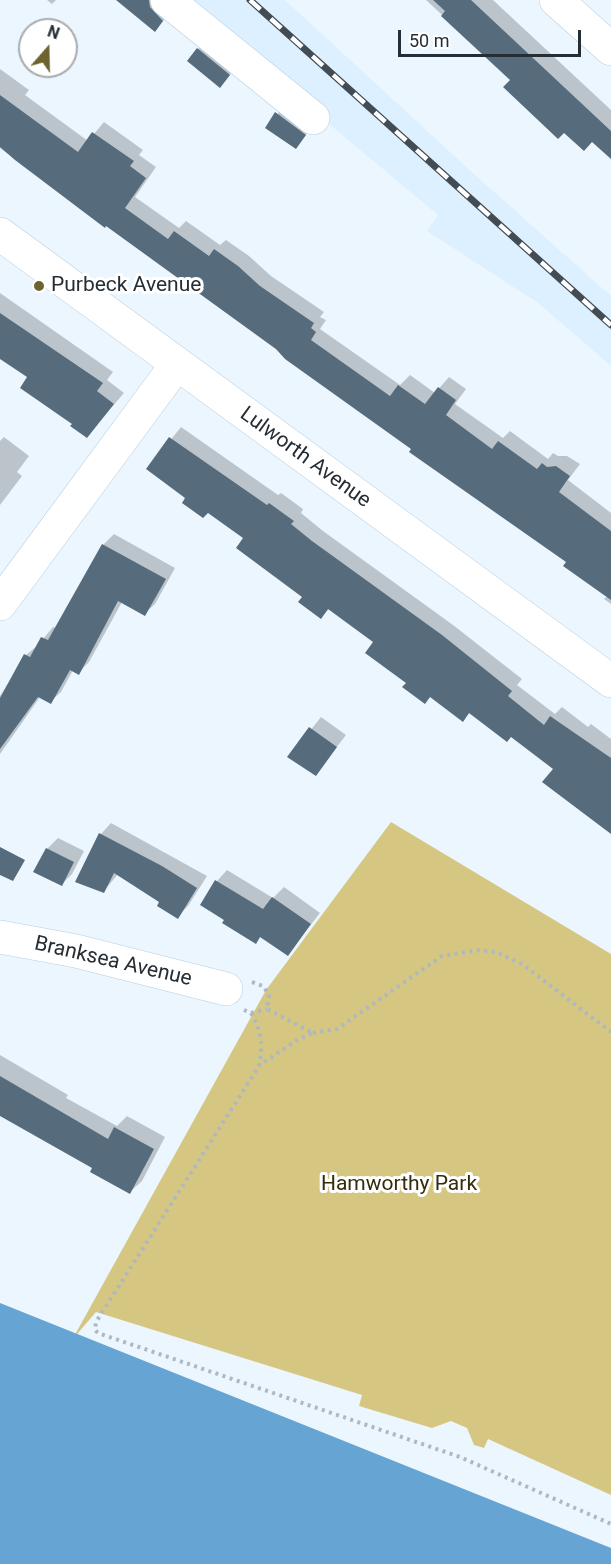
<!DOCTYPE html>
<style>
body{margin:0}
#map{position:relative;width:611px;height:1564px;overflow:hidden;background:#ecf6fe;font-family:Roboto,sans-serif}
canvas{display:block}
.north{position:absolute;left:18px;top:18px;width:60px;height:60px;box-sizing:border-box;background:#fff;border:2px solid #a8abae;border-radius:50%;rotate:20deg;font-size:16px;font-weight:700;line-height:24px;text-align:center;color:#252e35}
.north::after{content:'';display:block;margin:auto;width:21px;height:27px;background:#6c632f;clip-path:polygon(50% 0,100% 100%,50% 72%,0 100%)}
.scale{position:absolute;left:398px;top:30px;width:183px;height:27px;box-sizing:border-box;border:3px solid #252e35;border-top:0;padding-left:8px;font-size:18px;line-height:21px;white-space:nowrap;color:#252e35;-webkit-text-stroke:4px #fff;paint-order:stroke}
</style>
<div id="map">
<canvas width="611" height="1564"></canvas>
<div class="north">N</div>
<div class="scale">50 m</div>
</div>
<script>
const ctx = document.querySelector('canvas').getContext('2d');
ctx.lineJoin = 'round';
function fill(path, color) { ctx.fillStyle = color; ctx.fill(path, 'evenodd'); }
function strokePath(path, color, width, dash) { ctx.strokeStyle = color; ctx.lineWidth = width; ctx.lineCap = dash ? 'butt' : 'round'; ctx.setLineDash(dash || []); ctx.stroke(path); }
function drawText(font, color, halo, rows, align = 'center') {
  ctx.font = font + ' Roboto,sans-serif'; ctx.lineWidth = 6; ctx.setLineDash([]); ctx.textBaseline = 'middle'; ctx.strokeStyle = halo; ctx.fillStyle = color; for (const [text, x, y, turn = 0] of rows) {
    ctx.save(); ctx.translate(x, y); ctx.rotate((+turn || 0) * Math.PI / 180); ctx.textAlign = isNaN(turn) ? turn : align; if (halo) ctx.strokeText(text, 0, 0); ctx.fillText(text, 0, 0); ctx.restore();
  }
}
fill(new Path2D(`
 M189,0H285L474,174L611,296V366L538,303L427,231L438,215L335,129Z`), '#ddf0ff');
fill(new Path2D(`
 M391,822L611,954V1495L488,1439L484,1448L474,1445L467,1428L451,1421L432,1428L359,1406L362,1395L96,1312L72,1340L266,990Z`), '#d5c781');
fill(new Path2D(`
 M0,1303L611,1548V1564H0Z`), '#66a5d3');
fill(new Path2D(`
 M47,0H56L52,4Z
 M134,0H164L165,19L154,30Z
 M426,0H493L611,110V150L592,140L512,80Z
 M209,39L240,64L219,86L198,49Z
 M0,69L29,90L25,95L88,141L104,122L143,150L139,155L156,167L135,197L179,228L186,221L220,245L226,240L249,256L271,276L324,312L320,317L326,320L320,329L400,385L410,375L435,393L449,377L466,389L455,404L503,438L510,431L548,459L553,453L558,456H567L580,464L568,480L611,513V604L604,599L607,596L568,562L0,148Z
 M287,102L315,123L296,147L267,127Z
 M0,293L113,372L107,380L124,393L87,436L29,377L0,357Z
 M181,427L278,495L281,493L303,509L301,513L323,531L453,625L522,679L517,685L555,714L562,707L588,727L591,724L611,739V822L555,768L511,735L471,712L462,720L431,696L425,702L375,642L330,608L321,617L304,597L245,538L148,468Z
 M4,437L29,456L17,472L22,476L0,505V441Z
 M114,534L175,568L155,604L144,614L122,602L89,662L78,673L73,670L61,692L50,702L40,697L0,754V696L26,655L38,645L53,627L56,628L103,545Z
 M321,717L346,735L316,774L290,756Z
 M111,823L207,876L188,906L177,917L162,902L118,874L104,891L101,834Z
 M58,838L84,851L72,874L61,885L47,849Z
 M227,870L273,898L284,887L320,913L288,954L261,936L256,942L202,905L217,881Z
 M0,1055L68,1095L66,1098L117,1126L127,1116L165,1137L142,1181L130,1192L94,1167L0,1115Z`), '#0003');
fill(new Path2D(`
 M116,0H149L150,7L163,21L155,32Z
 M433,0H471L611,131V159L592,142L584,151L564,133L558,139L503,87L510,80L441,16L445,11Z
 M197,48L230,75L220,88L187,61Z
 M0,95L78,152L92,132L134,161L130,166L146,178L125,208L168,239L174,231L209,256L214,249L238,266L260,286L314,323L311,328L316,332L311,340L390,396L398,385L425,404L438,387L456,400L446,415L492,449L498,441L537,469L542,463L547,467L556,466L570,476L559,492L611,531V600L563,566L566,562L409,452L411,449L285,359L276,349L106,226L105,228L15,160L0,147Z
 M275,112L306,135L296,149L265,128Z
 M0,313L103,383L97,391L114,404L87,438L70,426L72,424L20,388L27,377L0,359Z
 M169,437L267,505L269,503L294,521L291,524L312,541L442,635L512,691L508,696L544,725L550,716L611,758V834L542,782L553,769L511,737L507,742L469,713L463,722L430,697L425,704L402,687L406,683L365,653L373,642L328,609L321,619L298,602L302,597L236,548L243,538L208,513L203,518L182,503L185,498L146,469Z
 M102,544L166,579L145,616L118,601L79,675L70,670L51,704L38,697L0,749V698L24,654L30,657L41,637L48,640Z
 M309,727L337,747L316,776L287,757Z
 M99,833L162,866L197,888L178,919L157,906L159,902L114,873L104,893L75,882Z
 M0,847L25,860L13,881L0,875Z
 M46,848L74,862L62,886L33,872Z
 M215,880L263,909L272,897L311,924L288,956L260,937L256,944L222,923L224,920L200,905Z
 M0,1076L108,1139L114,1127L154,1149L130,1194L90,1172L92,1168L0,1116Z`), '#566c7c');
const minor = new Path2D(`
 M167,0L313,118
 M556,0L611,49
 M0,234L611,681
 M0,604L177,364
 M0,937L76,951L226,989`);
strokePath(minor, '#b6cee1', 34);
strokePath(new Path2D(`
 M252,982L263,986L269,995L267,1009L313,1033L297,1040L260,1065
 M244,1010L251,1013L267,1009
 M251,1013C262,1032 263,1044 259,1066L96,1322L95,1330L98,1333L460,1457L611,1524
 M313,1033L337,1029L442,956L480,950L496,952L522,964L611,1032`), '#aeb8c0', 4, [3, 4.5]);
strokePath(minor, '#fff', 33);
const rail = new Path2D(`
 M250,0L611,325`);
strokePath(rail, '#434c53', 7);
strokePath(rail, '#fff', 4.5, [14]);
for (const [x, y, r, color] of [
 [39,286,6,"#6c632f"]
]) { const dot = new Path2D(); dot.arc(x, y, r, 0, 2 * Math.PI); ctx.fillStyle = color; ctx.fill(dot); strokePath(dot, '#fff', 2); }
drawText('21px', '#252e35', '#fff', [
 ["Purbeck Avenue",51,286]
], 'left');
drawText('21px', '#252e35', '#fff', [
 ["Lulworth Avenue",305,458,36],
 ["Branksea Avenue",113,962,13]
]);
drawText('21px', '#332d0c', '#fff', [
 ["Hamworthy Park",399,1185]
]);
</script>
